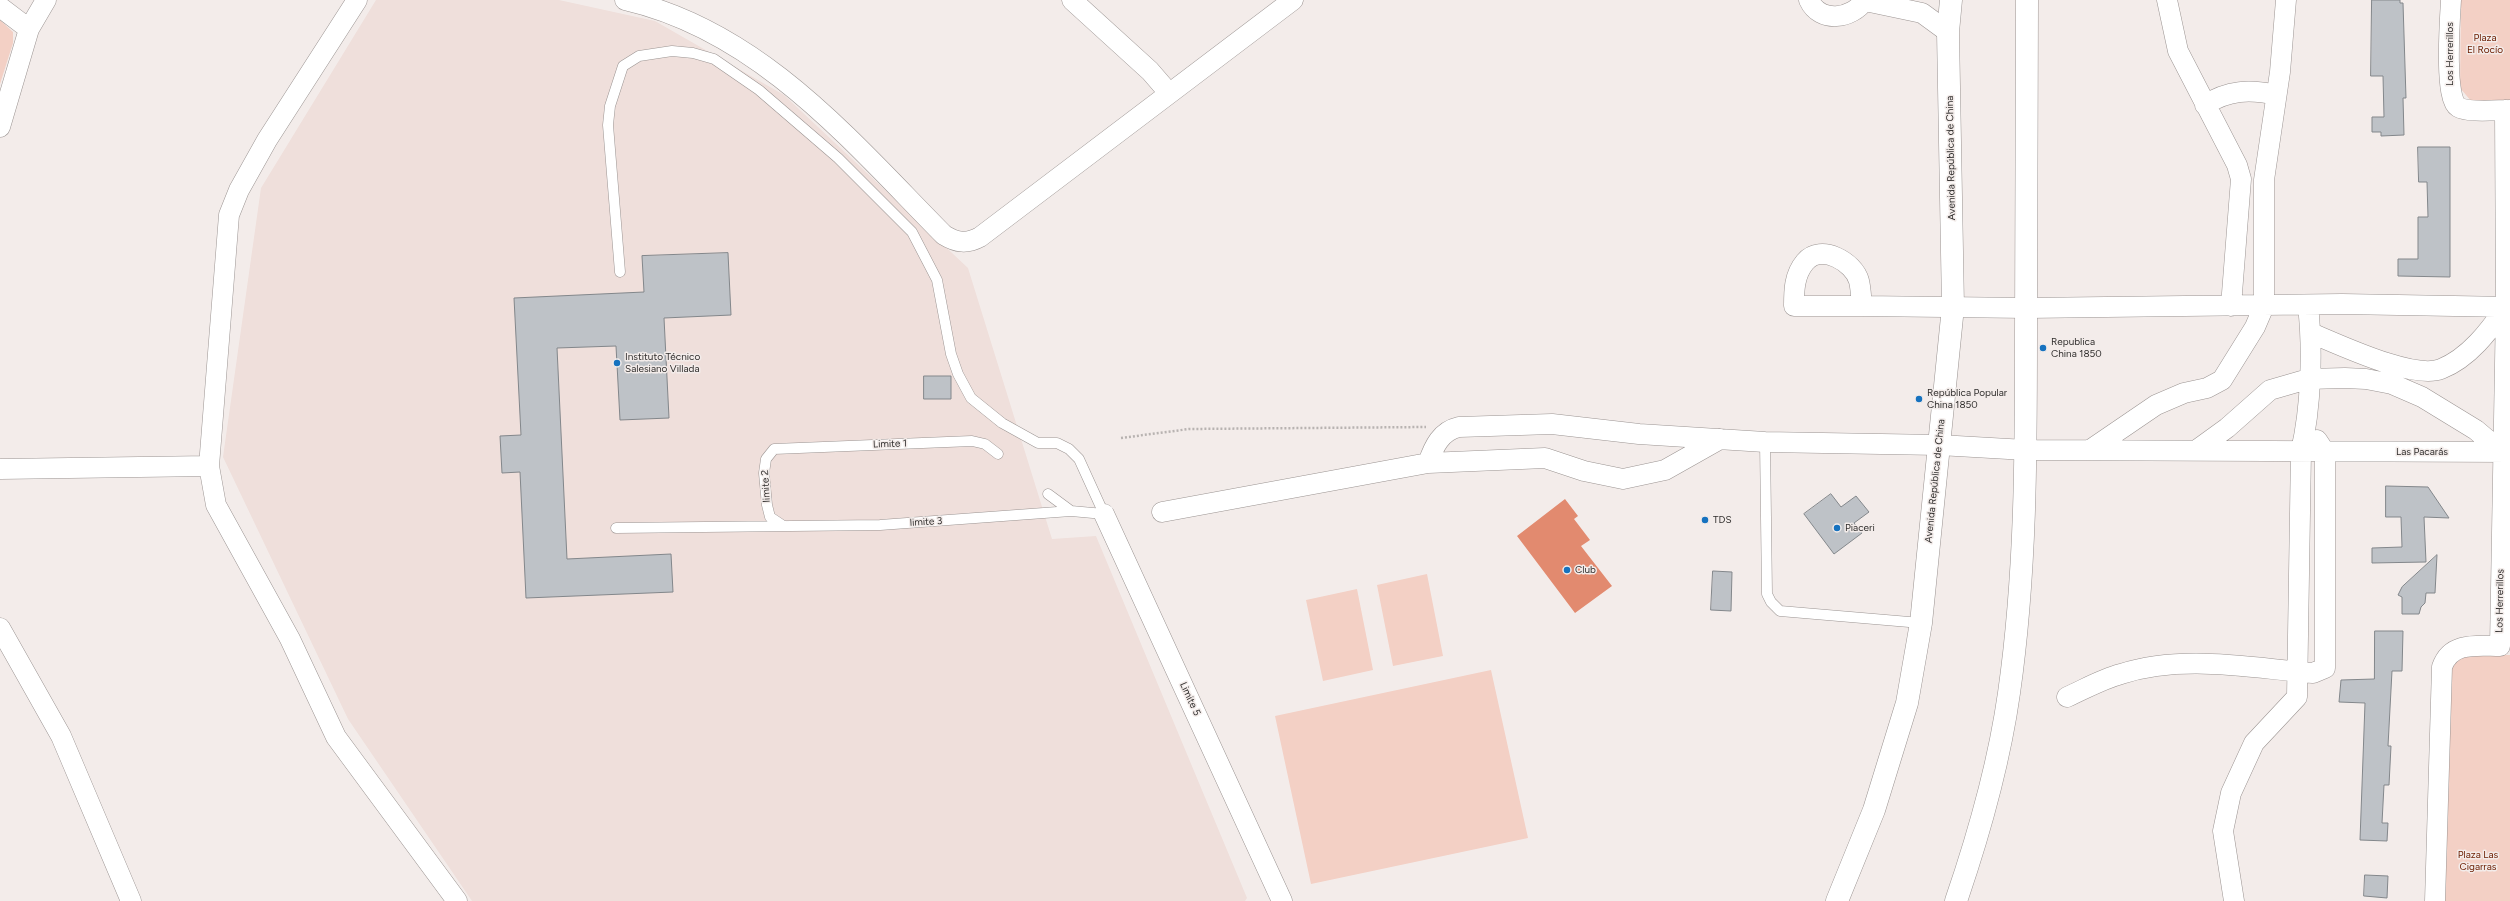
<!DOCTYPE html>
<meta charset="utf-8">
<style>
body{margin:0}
canvas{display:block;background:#f3ecea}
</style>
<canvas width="2510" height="901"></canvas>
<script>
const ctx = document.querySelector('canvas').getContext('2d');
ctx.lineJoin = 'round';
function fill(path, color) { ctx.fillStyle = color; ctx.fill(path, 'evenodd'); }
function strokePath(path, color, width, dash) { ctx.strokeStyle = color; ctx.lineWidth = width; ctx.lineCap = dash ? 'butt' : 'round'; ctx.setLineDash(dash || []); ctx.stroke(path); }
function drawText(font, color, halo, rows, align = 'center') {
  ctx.font = font + ' Figtree,sans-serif'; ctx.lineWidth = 3; ctx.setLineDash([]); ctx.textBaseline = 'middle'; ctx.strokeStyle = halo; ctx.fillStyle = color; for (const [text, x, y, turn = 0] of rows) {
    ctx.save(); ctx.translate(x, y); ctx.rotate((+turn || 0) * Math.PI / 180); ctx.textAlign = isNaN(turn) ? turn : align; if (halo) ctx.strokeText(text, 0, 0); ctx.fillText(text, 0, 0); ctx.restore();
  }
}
fill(new Path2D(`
 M376,0H559L655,21L784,95L968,268L1052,539L1096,536L1247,898L1245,901H472L348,719L223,457L261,188Z`), '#efdfdb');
fill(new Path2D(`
 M2461,0H2510V103L2472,102L2460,88Z
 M0,20L13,32V43L0,84Z
 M1427,574L1443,656L1393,666L1377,585Z
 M1357,589L1373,670L1323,681L1306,600Z
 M2463,654L2510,655V901H2444L2452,663Z
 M1491,670L1528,838L1311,884L1275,716Z`), '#f3d0c5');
fill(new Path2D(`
 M1565,499L1578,516L1574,519L1590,540L1581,546L1612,586L1575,613L1517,536Z`), '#e28a6f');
const building = new Path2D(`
 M2372,0H2400V3H2403L2406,98H2403L2404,135L2381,136V132H2372V117H2384L2383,76H2371Z
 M2418,147H2450V277L2398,276V259H2418V217H2428L2427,182H2419Z
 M728,253L731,315L664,318L669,418L620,420L616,346L557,348L567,559L671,554L673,592L526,598L520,472L502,473L500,436L521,435L514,298L644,292L642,256Z
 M924,376H951V399H924Z
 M2386,486L2428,487L2449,518L2424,517L2426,562L2372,563V548L2402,547L2401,517H2386Z
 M1831,494L1841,507L1856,496L1869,512L1854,523L1862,533L1834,554L1804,514Z
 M2437,555L2435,593H2426L2425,603L2421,607L2419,614H2402V597L2398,595L2402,587Z
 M1713,571L1732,572L1731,611L1711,610Z
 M2375,631H2403L2402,671H2392L2388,746H2391L2389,785H2384L2382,823H2388L2387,841L2360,840L2365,703L2339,702L2341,680L2374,679Z
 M2365,875L2388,876L2387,898L2364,896Z`);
fill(building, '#bec2c7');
strokePath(building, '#83878b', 1);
const service = new Path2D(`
 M1765,442L1767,594L1771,602L1780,611L1921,623
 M1048,494L1071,511
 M782,525L770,517L767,505L764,473L766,459L774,449L972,441L985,444L998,454
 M616,528L880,525L1071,511L1104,514L1079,459L1069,449L1057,443H1038L1002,423L971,398L958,374L951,354L937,280L912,232L838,158L759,90L714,59L693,53L672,51L639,56L623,66L610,106L608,125L620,272`);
const minor = new Path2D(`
 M357,0L267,140L239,190L229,215L209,466L216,505L290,639L336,737L457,901
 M625,0C760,31 851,141 944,235C957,243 967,244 980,237L1293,0
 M1072,0L1150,71L1169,93
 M1809,0C1820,24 1852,19 1865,0
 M2167,0L2178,51L2237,165L2241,179L2231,306
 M2451,0C2450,18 2444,99 2458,107C2468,113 2497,110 2510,110
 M1865,1L1922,13L1948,32
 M0,7L29,29
 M2205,105C2228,90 2250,89 2276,95
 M0,127L29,29L46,0
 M1862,306H1794C1794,291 1794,275 1805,262C1821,243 1854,262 1859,281C1861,289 1861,298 1862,306L2027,308L2342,304L2510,307
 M2311,333C2338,344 2413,380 2441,369C2469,358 2489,331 2506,307
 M2198,449L2227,428L2270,390L2308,379L2345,378L2366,379L2392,384L2422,397L2476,430L2502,452
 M2090,450L2156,405L2184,393L2207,388L2222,380L2255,327L2264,306V180L2280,72L2286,0
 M1428,463C1434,446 1441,431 1459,427L1552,424L1639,434L1765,442L1939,445L2026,450L2510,452
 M0,469L209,466
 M1162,512L1428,463L1545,458L1584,471L1623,479L1665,470L1720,439
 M1104,514L1282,901
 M0,628L61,736L131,901
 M2067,697C2085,689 2102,679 2121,674C2183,654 2250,668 2313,673L2325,668V452L2317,440
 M2234,901L2223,831L2231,793L2254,743L2297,697L2301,451C2311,408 2313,350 2308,306
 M2435,901L2442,667C2451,641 2478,646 2500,646L2506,307L2505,110`);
const secondary = new Path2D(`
 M1837,901L1874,810L1907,703L1921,623L1953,307L1948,32L1951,0
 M1956,901C1979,834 1999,764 2009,693C2026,574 2026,454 2026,333C2027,222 2027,111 2027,0`);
strokePath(service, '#9b9492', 11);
strokePath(minor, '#9b9492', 21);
strokePath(secondary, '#9b9492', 23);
strokePath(new Path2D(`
 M1121,438L1189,429L1426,427`), '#b8b3b1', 2.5, [2, 2]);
strokePath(service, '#fff', 10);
strokePath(minor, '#fff', 20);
strokePath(secondary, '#fff', 22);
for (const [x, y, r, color] of [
 [2043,348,4,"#1672bf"],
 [617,363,4,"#1672bf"],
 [1919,399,4,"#1672bf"],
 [1705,520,4,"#1672bf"],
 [1837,528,4,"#1672bf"],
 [1567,570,4,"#1672bf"]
]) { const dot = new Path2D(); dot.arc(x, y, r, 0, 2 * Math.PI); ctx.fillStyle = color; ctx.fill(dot); strokePath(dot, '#f3ecea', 1.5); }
drawText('10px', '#6e2004', '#f3ecea', [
 ["Plaza",2485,38],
 ["El Rocío",2485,50],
 ["Plaza Las",2478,855],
 ["Cigarras",2478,867]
]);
drawText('10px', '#302e2d', '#f3ecea', [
 ["Los Herrerillos",2450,54,-90],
 ["Avenida República de China",1951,158,-91],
 ["Limite 1",890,444,-2],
 ["Las Pacarás",2422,452],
 ["Avenida República de China",1935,481,-84],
 ["limite 2",766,486,-93],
 ["limite 3",926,522,-3],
 ["Los Herrerillos",2500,601,-89],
 ["Limite 5",1190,699,65]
]);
drawText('10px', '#302e2d', '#f3ecea', [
 ["Republica",2051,342],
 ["China 1850",2051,354],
 ["Instituto Técnico",625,357],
 ["Salesiano Villada",625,369],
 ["República Popular",1927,393],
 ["China 1850",1927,405],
 ["TDS",1713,520],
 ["Piaceri",1845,528],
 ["Club",1575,570]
], 'left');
</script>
